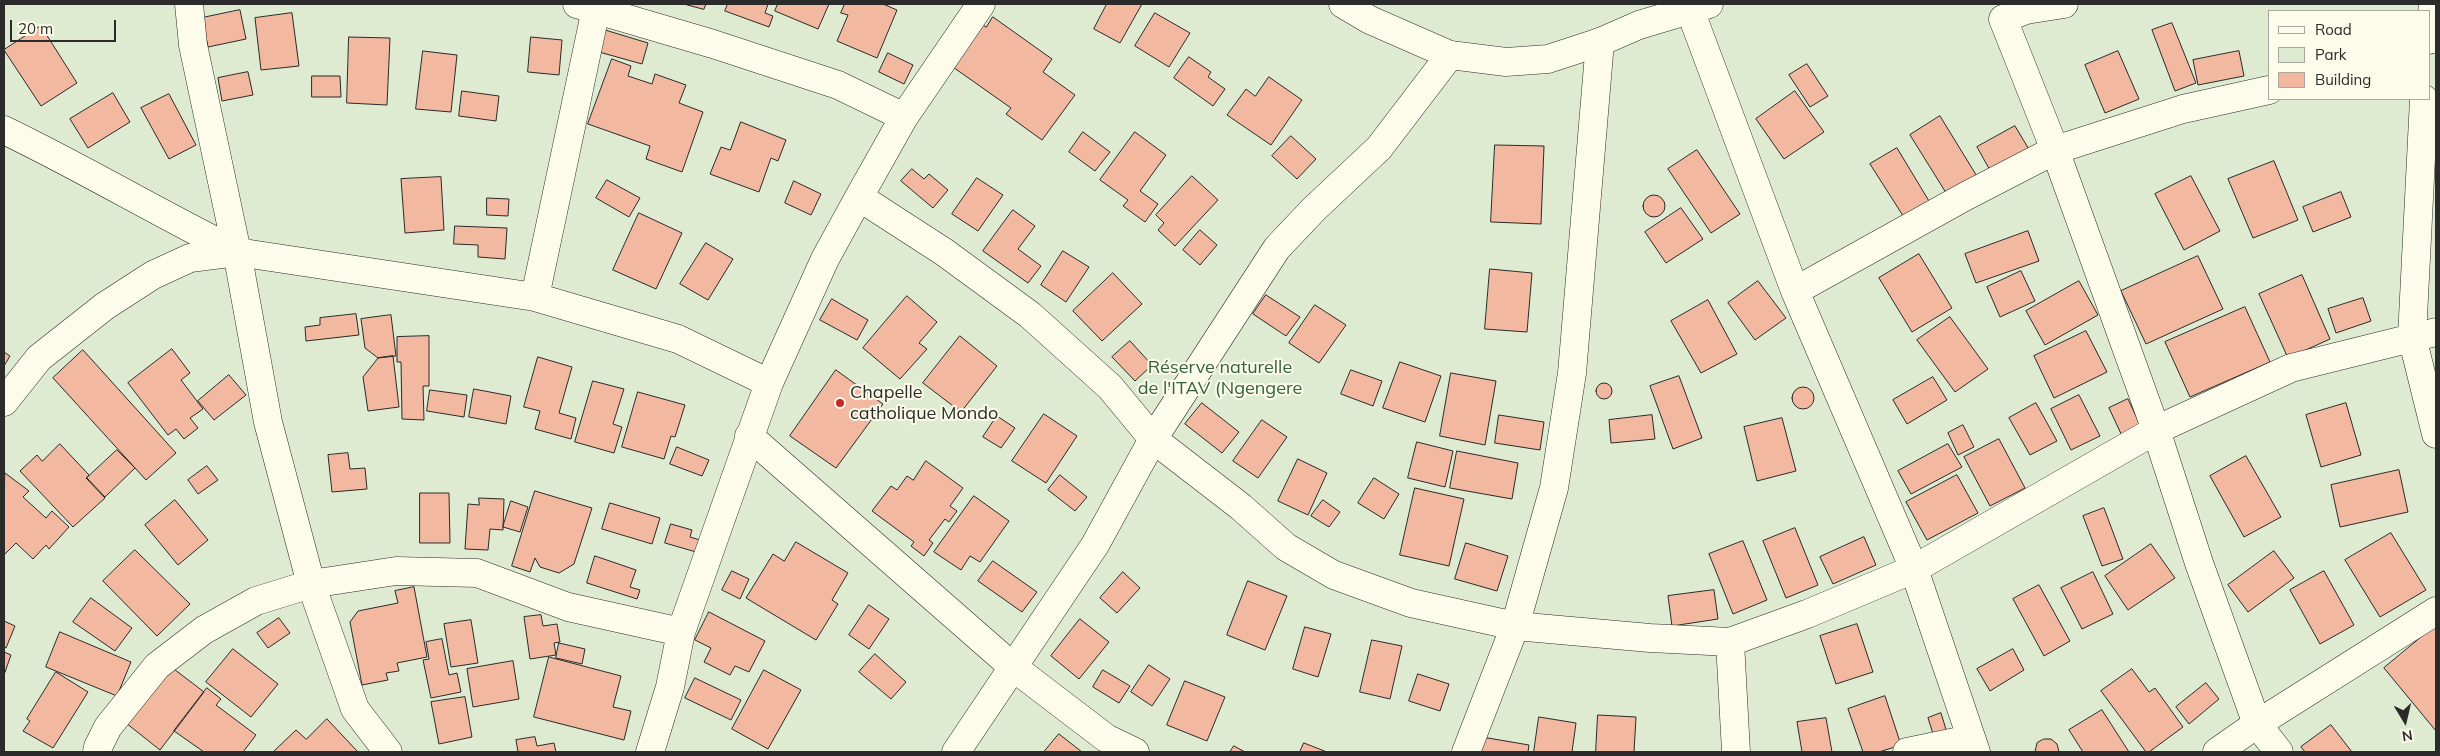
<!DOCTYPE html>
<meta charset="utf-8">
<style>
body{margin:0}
#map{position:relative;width:2440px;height:756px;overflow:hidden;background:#fdfbea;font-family:Mulish,sans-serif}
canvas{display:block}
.frame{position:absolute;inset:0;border:5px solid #2b2b2b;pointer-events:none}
.legend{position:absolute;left:2268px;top:10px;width:162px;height:90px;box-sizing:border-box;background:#fdfbea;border:1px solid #a9a89e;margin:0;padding:6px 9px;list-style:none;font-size:15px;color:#2b2b2b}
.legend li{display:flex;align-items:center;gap:10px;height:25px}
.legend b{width:25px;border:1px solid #a9a89e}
.north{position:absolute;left:2380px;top:696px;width:50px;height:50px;-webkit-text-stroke:4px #fdfbea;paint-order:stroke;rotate:171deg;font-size:14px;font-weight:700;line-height:20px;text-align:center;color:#2b2b2b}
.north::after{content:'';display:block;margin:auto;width:18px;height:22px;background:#2b2b2b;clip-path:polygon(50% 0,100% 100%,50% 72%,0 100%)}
.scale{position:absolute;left:10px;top:20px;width:106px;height:22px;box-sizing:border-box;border:2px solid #2b2b2b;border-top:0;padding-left:6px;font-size:15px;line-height:18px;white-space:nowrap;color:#2b2b2b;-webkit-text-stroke:4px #fdfbea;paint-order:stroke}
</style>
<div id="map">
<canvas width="2440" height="756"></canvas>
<div class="frame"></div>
<ul class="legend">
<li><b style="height:6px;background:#fdfbea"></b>Road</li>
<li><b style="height:14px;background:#deebd1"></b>Park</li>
<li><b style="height:14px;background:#f2b8a0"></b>Building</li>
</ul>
<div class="north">N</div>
<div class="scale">20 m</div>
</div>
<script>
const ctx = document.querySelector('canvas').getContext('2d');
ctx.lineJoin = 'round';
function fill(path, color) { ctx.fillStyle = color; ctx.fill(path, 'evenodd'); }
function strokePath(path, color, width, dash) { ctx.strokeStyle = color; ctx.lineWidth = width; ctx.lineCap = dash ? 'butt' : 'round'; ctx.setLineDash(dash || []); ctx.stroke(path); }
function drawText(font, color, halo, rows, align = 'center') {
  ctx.font = font + ' Mulish,sans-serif'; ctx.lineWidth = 4; ctx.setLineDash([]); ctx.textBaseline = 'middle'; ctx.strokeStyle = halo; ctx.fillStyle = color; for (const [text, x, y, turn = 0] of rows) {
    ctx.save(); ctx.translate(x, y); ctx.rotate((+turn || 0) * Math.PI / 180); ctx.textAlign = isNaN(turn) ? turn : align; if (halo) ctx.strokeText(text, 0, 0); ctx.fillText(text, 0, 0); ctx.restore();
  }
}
const green = new Path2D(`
 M4,4H2436V752H4ZM2269,11H2429V99H2269Z`);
fill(green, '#deebd1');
strokePath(green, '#74746e', 1);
const building = new Path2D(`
 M684,4H706L704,9Z
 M728,4H768L765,13L773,16L769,27L725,11Z
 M778,4H829L818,29L775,11Z
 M845,4H883L897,10L877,58L837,41L848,15L841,13Z
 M1107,4H1142L1120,43L1094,29Z
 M240,10L246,39L208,47L202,18Z
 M292,13L299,66L261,70L255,18Z
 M1155,13L1190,33L1169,67L1135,46Z
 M993,17L1052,59L1043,72L1075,95L1042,140L1006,114L1011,108L950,65L980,23L986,27Z
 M2172,23L2196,83L2175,91L2152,30Z
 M41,26L77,83L41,106L4,50Z
 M605,30L648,43L642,64L599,52Z
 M349,37L390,38L387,105L347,103Z
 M531,37L562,40L559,75L528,72Z
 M423,51L457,55L451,112L416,109Z
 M2118,51L2139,99L2105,113L2085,65Z
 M2239,51L2244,76L2198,85L2193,60Z
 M888,53L913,65L904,84L879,72Z
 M1189,57L1211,72L1208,77L1225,89L1213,106L1174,78Z
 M612,59L631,66L628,76L652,84L655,74L686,85L679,103L703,112L682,172L646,159L650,146L588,124Z
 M1807,64L1828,96L1810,107L1789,75Z
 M248,72L253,95L222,101L218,78Z
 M312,76H340L341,97H312Z
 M1269,77L1302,100L1271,145L1227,115L1246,89L1255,96Z
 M462,91L499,96L496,121L459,116Z
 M1795,91L1824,132L1784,159L1756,119Z
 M113,93L130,122L88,148L70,119Z
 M169,94L196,145L169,159L141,108Z
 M1940,116L1978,178L1948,196L1910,135Z
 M741,122L786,140L778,161L771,158L759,192L710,174L721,147L730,150Z
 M2015,126L2030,151L1991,172L1977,147Z
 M1083,132L1110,152L1095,171L1069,152Z
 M1135,132L1166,155L1140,191L1158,204L1145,222L1123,206L1128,200L1100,180Z
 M1291,136L1316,159L1297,179L1272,156Z
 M1495,145L1544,146L1541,224L1491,222Z
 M1897,148L1932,206L1907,222L1870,164Z
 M1697,150L1740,214L1711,233L1668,169Z
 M2274,161L2298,220L2253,238L2228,179Z
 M912,169L924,179L929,174L948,190L933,208L901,181Z
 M1192,176L1218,200L1175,246L1158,230L1164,223L1156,215Z
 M2191,176L2220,231L2184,250L2155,194Z
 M441,177L444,230L405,233L401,179Z
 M977,178L1003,195L978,231L952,214Z
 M607,180L640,198L629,217L596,198Z
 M794,181L821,194L811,215L785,203Z
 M2341,192L2351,217L2313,232L2303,207Z
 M1643 206a11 11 0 1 1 22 0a11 11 0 1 1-22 0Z
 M487,198L509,199L508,216L487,215Z
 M1681,208L1703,239L1666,263L1645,232Z
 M1013,210L1035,226L1018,249L1041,266L1028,283L983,251Z
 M639,213L682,233L656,289L613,270Z
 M455,226L507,228L505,259L478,257V245L454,244Z
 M1200,230L1217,245L1200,265L1183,250Z
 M2028,231L2039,261L1976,283L1965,254Z
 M706,243L733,259L708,300L680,284Z
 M1063,251L1089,267L1066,302L1041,285Z
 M1919,254L1952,308L1912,332L1879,278Z
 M2198,256L2223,309L2146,344L2121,291Z
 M1490,269L1532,273L1527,332L1485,329Z
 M2021,271L2035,301L2000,317L1987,287Z
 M1113,273L1142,304L1102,341L1073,311Z
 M2302,275L2330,339L2288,358L2259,294Z
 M1758,281L1786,318L1755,340L1728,303Z
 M2079,281L2098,315L2045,345L2026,311Z
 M1266,295L1300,317L1286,336L1253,314Z
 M907,296L937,322L919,343L927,349L900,379L863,348Z
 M2363,298L2371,321L2336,333L2328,309Z
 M832,299L868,320L857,340L820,320Z
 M1708,300L1737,354L1701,373L1671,321Z
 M1315,305L1346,325L1319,363L1289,343Z
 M2245,307L2270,362L2190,397L2165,342Z
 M356,314L359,335L306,341L305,327L320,325V318Z
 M391,315L396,356L378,358L365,348L361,319Z
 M1950,317L1988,369L1955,392L1917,340Z
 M2086,331L2107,372L2054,398L2034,356Z
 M429,336V386H423L424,420L402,419L401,362H397V337Z
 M960,336L997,366L961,412L923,383Z
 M1130,341L1152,365L1135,381L1112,357Z
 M172,349L190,373L181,380L203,409L190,418L198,428L184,439L176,429L168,435L128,383Z
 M83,350L176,453L146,480L53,378Z
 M4,352L10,356L4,366Z
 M393,356L399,407L368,411L363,377L378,358Z
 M538,357L572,367L559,413L576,418L571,439L535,429L540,411L524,407Z
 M1400,362L1441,376L1425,422L1383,408Z
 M836,370L883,404L836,468L790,436Z
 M1351,370L1382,381L1373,406L1341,394Z
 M1451,373L1496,381L1485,445L1440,436Z
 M229,375L246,395L214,420L198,401Z
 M1679,376L1702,438L1673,449L1650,386Z
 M1933,377L1947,400L1907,424L1893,400Z
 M593,381L624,389L613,424L622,427L614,453L575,442Z
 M1596 391a8 8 0 1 1 16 0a8 8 0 1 1-16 0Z
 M1792 398a11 11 0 1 1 22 0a11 11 0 1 1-22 0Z
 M474,389L511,396L506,424L469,417Z
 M430,390L467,395L464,417L427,411Z
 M638,392L685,405L675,437L671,436L664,459L622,447Z
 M2079,395L2100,436L2071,450L2051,409Z
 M2128,399L2142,429L2123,438L2109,408Z
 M1202,403L1239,432L1222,453L1185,424Z
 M2036,403L2057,441L2030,455L2009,418Z
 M2346,403L2361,455L2321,467L2306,415Z
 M1044,414L1077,436L1046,483L1012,461Z
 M1499,415L1544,422L1540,450L1495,443Z
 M1652,415L1655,439L1611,443L1609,420Z
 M997,416L1015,428L1001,448L983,437Z
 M1782,418L1796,471L1757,481L1744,427Z
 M1262,420L1287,437L1258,478L1233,461Z
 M1963,425L1974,447L1958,455L1948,433Z
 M1999,439L2025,488L1990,506L1964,457Z
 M1417,442L1453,451L1445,487L1408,478Z
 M60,444L89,475L86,478L105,498L73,527L20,471L37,455L42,461Z
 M1948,444L1962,467L1911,494L1898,471Z
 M677,447L709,460L702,476L670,464Z
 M117,450L135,468L105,497L87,478Z
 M1457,451L1518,463L1512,499L1450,488Z
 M348,453L350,469L365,468L367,489L332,492L328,455Z
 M2246,456L2281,517L2244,537L2210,476Z
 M1298,459L1327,473L1308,515L1278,501Z
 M926,461L963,488L950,506L957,511L949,522L945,519L929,540L933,543L924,556L911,546L914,542L872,511L891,486L897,490L907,476L913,480Z
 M207,466L218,480L198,494L188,480Z
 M2399,470L2408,512L2340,527L2331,485Z
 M5,473L29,491L23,497L46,518L52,511L69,527L49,549L46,545L33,559L16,543L4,555Z
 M1060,475L1087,497L1075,511L1048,490Z
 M1957,475L1978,513L1927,540L1906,502Z
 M1374,478L1399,494L1384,519L1358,503Z
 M1415,488L1464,499L1449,566L1400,555Z
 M535,491L592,508L574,564L559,573L540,567L535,558L530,572L512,566Z
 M420,493H449L450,543H420Z
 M974,496L1009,521L980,562L970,556L961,570L934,552Z
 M479,498L504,499L503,530L490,529L488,550L465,549L468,504L479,505Z
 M175,500L208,540L178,565L145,525Z
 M1323,500L1340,512L1329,527L1311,516Z
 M511,501L528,507L520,532L503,527Z
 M610,503L660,518L652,544L602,529Z
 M2104,508L2123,559L2102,566L2083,516Z
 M671,524L692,530L690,537L700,540L696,552L665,543Z
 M1795,528L1818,585L1786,598L1763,541Z
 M2391,533L2426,590L2380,617L2345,560Z
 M1864,537L1876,565L1833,584L1820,557Z
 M1743,541L1767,600L1733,614L1709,554Z
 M796,542L848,573L832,600L838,604L816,640L746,598L773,554L784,561Z
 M1466,543L1508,556L1497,591L1455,579Z
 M2151,544L2175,578L2128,610L2105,576Z
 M135,550L190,604L157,636L103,581Z
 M2274,551L2294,578L2248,612L2228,585Z
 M595,556L636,570L630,587L640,590L637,599L587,583Z
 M993,561L1037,592L1022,612L978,581Z
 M732,571L749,579L740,599L722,590Z
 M2324,571L2354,625L2320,644L2290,590Z
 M1123,572L1140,588L1117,613L1100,598Z
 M2093,572L2113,614L2082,629L2061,588Z
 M1248,581L1287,596L1265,650L1227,635Z
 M2039,585L2070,641L2044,656L2013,599Z
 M414,587L427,657L397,663L399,671L386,673L388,680L362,685L350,622L358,611L398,603L395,591Z
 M1714,590L1718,619L1672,626L1668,596Z
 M91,598L132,628L115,651L73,622Z
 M869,605L889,619L869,649L849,635Z
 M709,612L765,641L749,672L735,666L730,675L704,662L711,648L695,640Z
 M541,615L543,626L557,624L560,642L554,643L556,655L530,659L524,617Z
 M279,618L290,633L268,648L257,633Z
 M1080,619L1109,642L1079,679L1051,656Z
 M471,620L478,663L451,667L444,624Z
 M4,621L15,626L6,648L4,647Z
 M1857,624L1873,672L1836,684L1820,636Z
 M2436,625V731L2384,668Z
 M1305,627L1331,634L1318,677L1293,669Z
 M60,632L131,662L117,696L46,667Z
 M442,639L449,675L457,673L461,692L431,698L423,660L429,659L426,642Z
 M1372,640L1402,646L1390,699L1360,692Z
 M559,643L585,649L582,664L556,658Z
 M233,649L278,684L251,717L206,682Z
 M2013,649L2024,670L1990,691L1977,669Z
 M4,652L11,655L4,675Z
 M875,654L906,682L891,699L859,672Z
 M549,657L621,676L613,707L631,711L624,740L534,717Z
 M513,661L519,699L473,707L467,669Z
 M1149,665L1170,679L1152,706L1131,692Z
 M170,666L204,692L160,750L126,723Z
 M2132,669L2149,692L2155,688L2183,727L2149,752H2146L2101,691Z
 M764,670L801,690L768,749L732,729Z
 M1103,670L1130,686L1119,703L1093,687Z
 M56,672L88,692L53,748L23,731L30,721L27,719Z
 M1418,674L1449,684L1440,711L1409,701Z
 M695,678L741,700L731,720L685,698Z
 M1185,681L1225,697L1207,741L1167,725Z
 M2206,683L2219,699L2189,724L2176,707Z
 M207,688L221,699L216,705L256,735L243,752H204L174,731Z
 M1885,696L1901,745L1879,752H1863L1848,709Z
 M465,697L472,737L439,744L431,702Z
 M2102,710L2129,752H2083L2069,730Z
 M1941,713L1948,736L1935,740L1928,718Z
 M1598,715L1636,717L1634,752H1596Z
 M1539,717L1576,723L1572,752H1534Z
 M1826,718L1832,752H1802L1797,722Z
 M327,719L358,752H273L296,730L306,739Z
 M2331,725L2352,752H2305L2301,747Z
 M1059,734L1082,752H1044Z
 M535,737L537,746L554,743L556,752H518L516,740Z
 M1482,737L1529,745L1528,752H1480Z
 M2044,739H2051L2057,744L2059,752H2035L2037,743Z
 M1304,743L1327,752H1300Z
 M1234,746L1245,752H1230Z`);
fill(building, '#f2b8a0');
strokePath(building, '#2b2b2b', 1);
const minor = new Path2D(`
 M189,4L193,45L237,252L268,422L311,584L355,709L388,752
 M577,4L713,44L838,85L904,117
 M2064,4L2026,10L2003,19L2055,150L2156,430L2199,563L2257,724L2279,752
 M1690,10L1795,291L1914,569L1976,752
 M2429,40L2433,4
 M2424,99L2412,337L2436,434
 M4,130C83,168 158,213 237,252
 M859,197L944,252L1030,315L1110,387L1153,439L1241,507L1286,547L1334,575L1411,603L1515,626L1650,638L1730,642L1807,614L1914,569L2156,430L2291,368L2436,332
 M1795,291L1966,196L2055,150L2183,109L2269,90
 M535,297L597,4
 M4,402L39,358L105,306L153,275L190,258L237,252L535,297L678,339L769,383
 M749,436L1013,667L1106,738L1135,752
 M1730,642L1736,752
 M97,752L98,747L108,727L157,666L204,630L256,601L311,584L396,571L477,573L568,607L681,632
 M650,752L670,687L681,632L769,383L825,259L859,197L904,117L981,4
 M956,752L1095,545L1153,439L1277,248L1314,209L1379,148L1450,55
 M1466,752L1515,626L1554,488L1572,373L1600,42
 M1907,752L1970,739
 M2217,752L2257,724L2436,611`);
const highway = new Path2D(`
 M1343,4L1370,20L1450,55L1506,62L1548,59L1600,42L1639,25L1709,4`);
strokePath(minor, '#2b2b2b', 29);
strokePath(highway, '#2b2b2b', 29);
strokePath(minor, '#fdfbea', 28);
strokePath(highway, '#fdfbea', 28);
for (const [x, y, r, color] of [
 [840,403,5,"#c62828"]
]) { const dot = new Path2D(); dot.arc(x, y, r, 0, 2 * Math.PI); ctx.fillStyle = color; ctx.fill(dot); strokePath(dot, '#fdfbea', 2); }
drawText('18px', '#34623c', '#fdfbea', [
 ["Réserve naturelle",1220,368],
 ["de l'ITAV (Ngengere",1220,389]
]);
drawText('18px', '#2b2b2b', '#fdfbea', [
 ["Chapelle",850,393],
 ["catholique Mondo",850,414]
], 'left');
</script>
